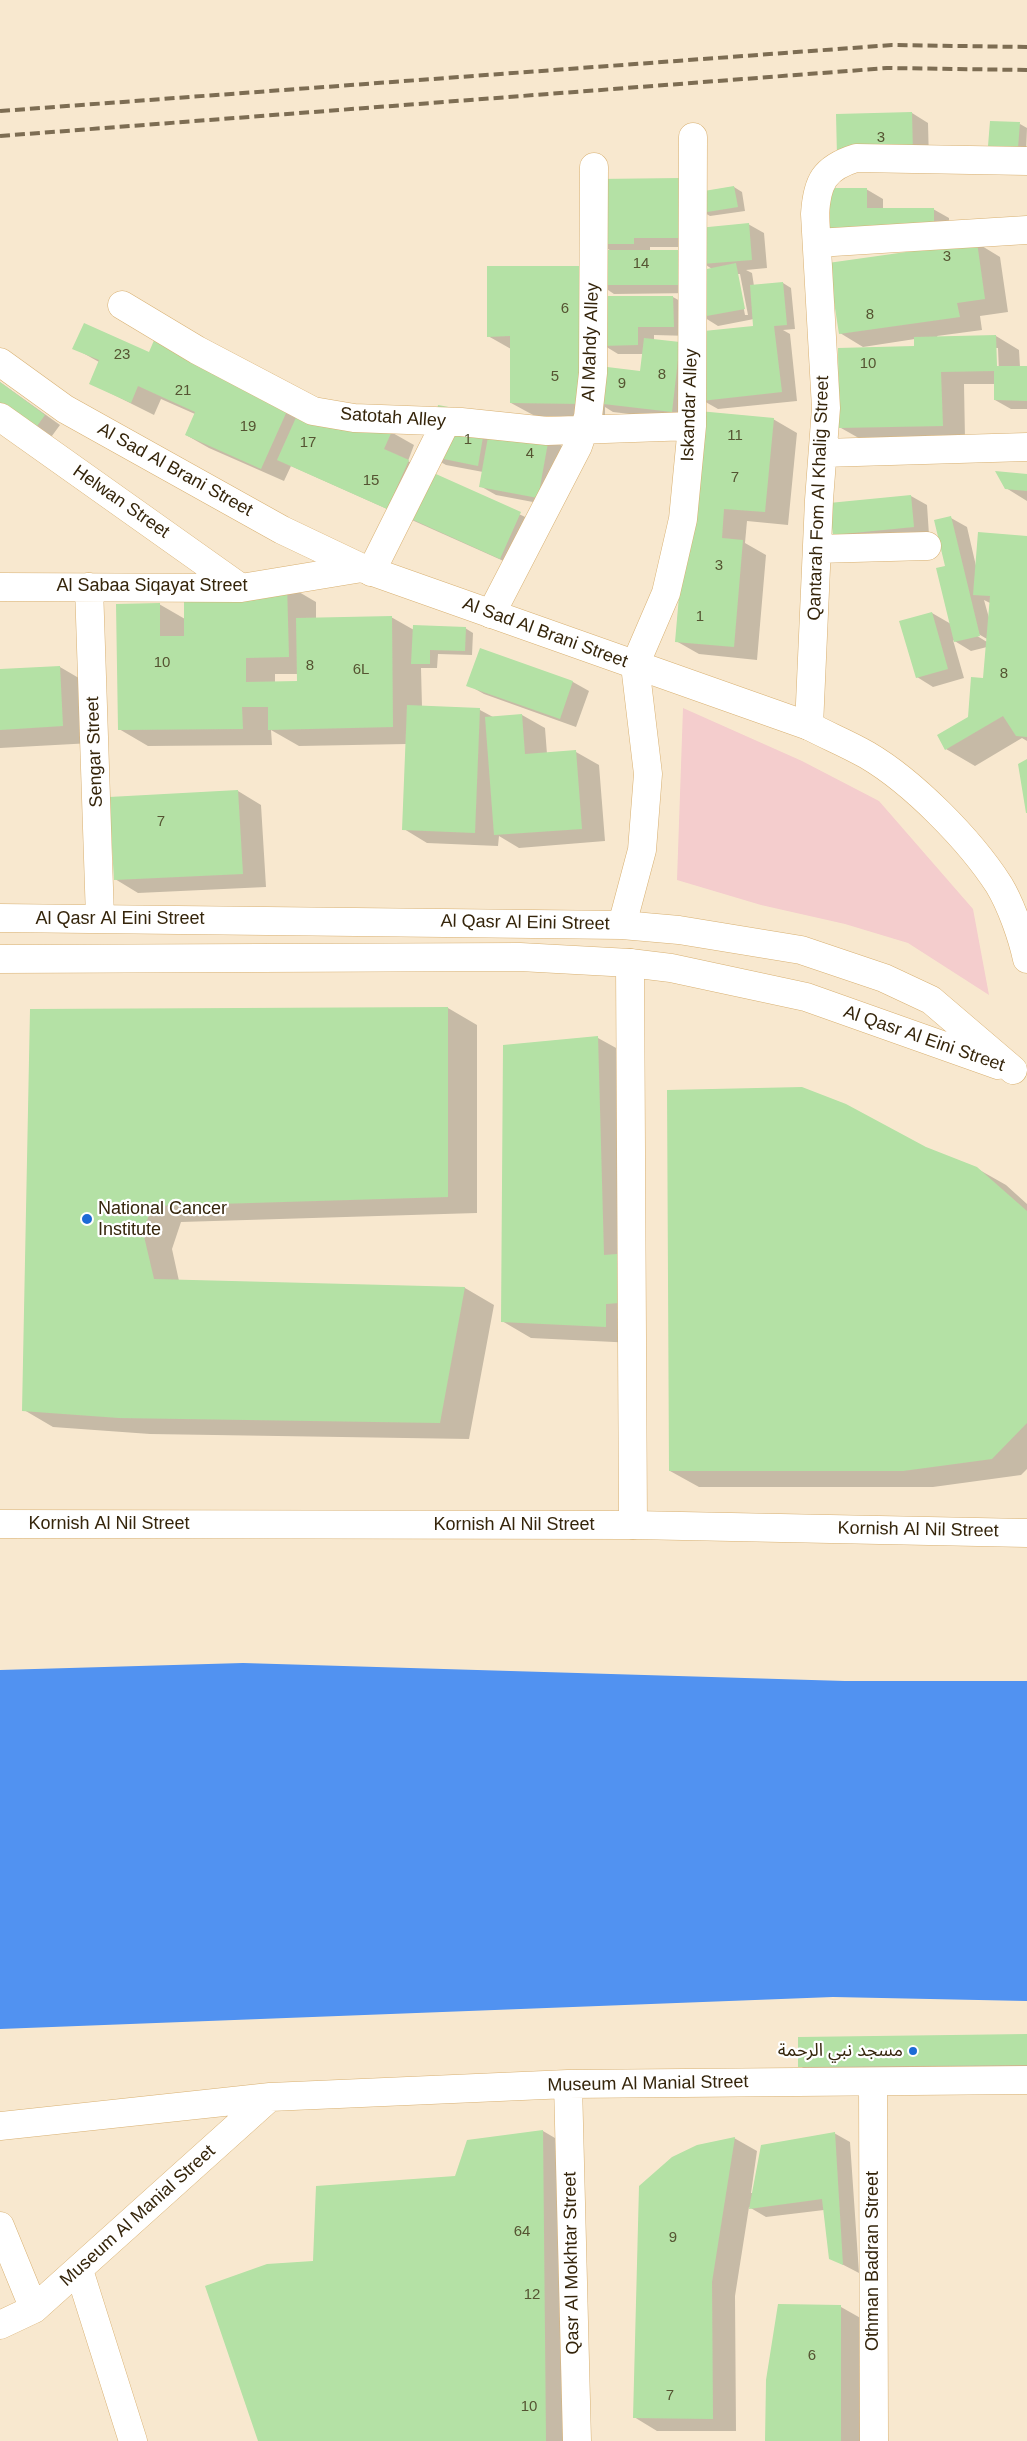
<!DOCTYPE html>
<meta charset="utf-8">
<style>
body{margin:0}
canvas{display:block;background:#f8e8cf}
</style>
<canvas width="1027" height="2441"></canvas>
<script>
const ctx = document.querySelector('canvas').getContext('2d');
ctx.lineJoin = 'round';
function fill(path, color) { ctx.fillStyle = color; ctx.fill(path, 'evenodd'); }
function strokePath(path, color, width, dash) { ctx.strokeStyle = color; ctx.lineWidth = width; ctx.lineCap = dash ? 'butt' : 'round'; ctx.setLineDash(dash || []); ctx.stroke(path); }
function drawText(font, color, halo, rows, align = 'center') {
  ctx.font = font + ' Arial,"Noto Sans Arabic",sans-serif'; ctx.lineWidth = 4.5; ctx.setLineDash([]); ctx.textBaseline = 'middle'; ctx.strokeStyle = halo; ctx.fillStyle = color; for (const [text, x, y, turn = 0] of rows) {
    ctx.save(); ctx.translate(x, y); ctx.rotate((+turn || 0) * Math.PI / 180); ctx.textAlign = isNaN(turn) ? turn : align; if (halo) ctx.strokeText(text, 0, 0); ctx.fillText(text, 0, 0); ctx.restore();
  }
}
fill(new Path2D(`
 M683,708L802,761L879,801L973,909L989,995L908,943L845,924L761,905L677,880Z`), '#f4cdcd');
fill(new Path2D(`
 M243,1663L845,1681H1027V2001L833,1997L0,2029V1670Z`), '#5192f1');
fill(new Path2D(`
 M912,113L928,123L929,162L855,164Z
 M1020,124L1027,128L1026,151L997,150L989,146Z
 M598,180L697,247H650V251H678L694,260V273L712,269L703,263L748,224L764,233L767,268L746,270L752,273L754,286L783,283L791,288L795,329L783,330L790,334L797,401L718,409L702,400L755,327L754,319L718,326L702,316L694,293L614,294L605,288V297H673L689,306L690,336L654,335V341L680,344L688,421L613,412L605,407V416H535L511,403V349L488,336L582,267L613,252L598,243ZM737,274H740L748,315H745ZM605,346L618,354H643L641,372L605,368Z
 M734,187L742,192L745,211L710,216L703,212Z
 M866,189L883,199V209H933L949,218L950,247L977,243L1000,257L1008,312L980,316L982,330L937,336L938,338L996,336L1019,350L1020,367L1027,368V409H1011L995,400V384H964L965,439L864,441L841,428L915,347V339L863,347L840,333L920,251L848,250ZM996,348H998L999,372H996Z
 M74,348L150,354L296,389L391,432L414,445L408,461L424,470L536,522L517,567L291,466L284,481L209,448L186,435L195,414L161,399L154,415L90,383L99,362Z
 M0,382L60,425L43,448L0,419Z
 M439,407L548,438L564,447L554,506L496,495L480,486L483,472L446,465L430,456Z
 M773,419L797,433L788,525L747,521L745,543L766,555L757,660L699,654L676,641L695,436Z
 M1027,475V501L1006,488Z
 M911,496L927,505L929,535L850,543L834,534Z
 M951,518L967,527L976,566L1027,538V741L1022,738L975,766L946,749L969,718L984,679L987,647L971,651L953,640L964,678L933,687L917,677L932,613L951,624L946,567ZM984,600L990,603L989,618ZM975,632L987,639V642L974,634Z
 M287,585L316,602V619L391,617L414,630L465,628L473,633L472,655L438,654L437,668H421L422,707L480,710L493,717L522,715L545,728L547,754L576,752L599,765L605,841L519,848L499,836L498,846L427,843L404,829L407,744L299,746L271,730L272,745L148,746L119,729L159,604L185,619ZM275,674H298V682H275Z
 M480,650L573,682L589,691L576,727L484,694L468,685Z
 M60,667L89,684L92,743L0,748V670Z
 M238,791L261,805L266,887L138,893L115,879Z
 M448,1008L477,1025V1213L181,1222L172,1249L179,1281L465,1288L494,1305L469,1439L150,1434L53,1427L24,1410L31,1011Z
 M598,1038L627,1054L635,1343L531,1338L502,1321Z
 M976,1168L1006,1185L1027,1204V1469L1021,1475L933,1487H699L670,1471Z
 M1027,2035V2078L823,2080L800,2066Z
 M543,2131L572,2148L575,2441H259L314,2262L456,2177Z
 M834,2133L850,2142L859,2273L830,2258L824,2210L766,2217L749,2207L735,2296L736,2431H657L634,2417L734,2138L757,2151L751,2193H753Z
 M779,2305L841,2307L864,2320V2441H766Z`), '#0003');
fill(new Path2D(`
 M912,112L913,154L837,156L836,114Z
 M990,121L1020,122L1018,148L988,146Z
 M681,178V238H634V244H597V179Z
 M734,186L738,207L701,213L698,192Z
 M830,188H867V208H934V241L830,242Z
 M749,223L752,260L702,264L698,228Z
 M977,242L985,299L957,303L960,317L839,334L828,263Z
 M596,250H678L679,285H597Z
 M736,263L745,309L701,317L692,272Z
 M487,266H582V404L510,403V336L487,337Z
 M783,282L787,325L774,326L782,392L701,401L694,332L753,326L750,285Z
 M600,296H673L674,327H638V345L601,346Z
 M84,323L149,352L161,324L273,374L263,400L287,411L261,469L185,435L195,412L138,386L131,403L89,384L99,360L72,349Z
 M996,335L997,366H1027V401L994,400V371L941,372L943,426L839,428L838,348L914,346V337Z
 M644,338L680,342L672,412L595,403L599,366L640,371Z
 M0,382L45,415L27,440L0,420Z
 M307,393L392,431L384,449L409,460L387,509L277,460Z
 M438,405L487,414L478,466L429,456Z
 M699,411L774,418L765,512L724,509L722,538L743,540L734,647L675,642L693,435Z
 M490,426L549,437L538,498L479,487Z
 M418,466L521,512L500,559L398,513Z
 M995,471L1027,474V491L1005,489Z
 M911,495L914,527L833,535L829,503Z
 M951,516L980,636L954,642L936,568L945,566L934,520Z
 M978,532L1027,536V737L1016,736L1003,716L945,750L937,735L968,717L971,677L983,678L990,596L973,595Z
 M287,584L289,657L246,658V682L297,681L296,618L392,616L393,727L268,730V707H242L243,729L118,730L116,604L160,603V636H184V596Z
 M932,612L948,669L916,678L899,621Z
 M413,625L466,627L465,651L430,650V664H411Z
 M480,648L573,681L560,719L466,686Z
 M60,666L63,726L0,730V669Z
 M407,705L480,708L475,833L402,830Z
 M522,714L525,754L576,750L582,829L494,835L485,717Z
 M1027,759V813H1026L1018,764Z
 M238,790L243,874L114,880L109,797Z
 M448,1007V1197L152,1206L143,1232L154,1279L465,1287L440,1423L119,1418L22,1411L30,1009Z
 M598,1036L604,1255L617,1254L619,1303L606,1304V1327L501,1322L503,1045Z
 M802,1087L846,1104L926,1147L977,1167L1027,1211V1423L992,1459L903,1471H669L667,1090Z
 M1027,2034V2065L798,2067V2037Z
 M543,2130L546,2441H258L205,2286L267,2264L313,2261L316,2186L455,2176L467,2140Z
 M835,2132L843,2265L829,2259L822,2199L749,2209L761,2145Z
 M735,2137L712,2282L713,2419L633,2418L639,2186L672,2157L697,2145Z
 M778,2304L841,2305V2441H765L766,2380Z`), '#b4e1a5');
const minor = new Path2D(`
 M817,243L1027,230
 M122,305L197,350L313,411L354,418L461,422L547,431L692,426
 M0,417L241,588
 M823,453L1027,447
 M817,549L927,546
 M371,572L446,422
 M0,587L241,588L362,568
 M89,587L100,918
 M491,614L578,446L588,417L593,373L594,167
 M635,665L666,593L683,519L692,426L693,137
 M809,726L819,500L826,408L815,214C817,182 824,168 856,158L1027,161
 M630,963L633,1525
 M873,2082L874,2441
 M568,2084L577,2441
 M0,2126L270,2097L568,2084L1027,2080
 M0,2226L34,2309
 M79,2270L133,2441
 M0,2325L34,2309L270,2097`);
const major = new Path2D(`
 M0,362L65,409L282,530L362,568L809,726C828,736 848,744 867,755C913,782 970,840 999,885C1011,905 1022,936 1027,959`);
const highway = new Path2D(`
 M0,918L622,925L679,930L801,950L884,978L931,1000L1013,1070
 M622,925L642,850L648,774L635,665
 M0,959L520,957L630,963L671,968L806,997L998,1065
 M0,1524L633,1525L1027,1533`);
strokePath(minor, '#d8b071', 29);
strokePath(major, '#d8b071', 29);
strokePath(highway, '#d8b071', 29);
strokePath(minor, '#fff', 28);
strokePath(major, '#fff', 28);
strokePath(highway, '#fff', 28);
strokePath(new Path2D(`
 M0,111L892,45L1027,47
 M0,136L887,68L1027,70`), '#7d6d53', 4, [10, 5]);
for (const [x, y, r, color] of [
 [87,1219,6,"#1c6bd6"],
 [913,2051,5,"#1c6bd6"]
]) { const dot = new Path2D(); dot.arc(x, y, r, 0, 2 * Math.PI); ctx.fillStyle = color; ctx.fill(dot); strokePath(dot, '#fff', 2); }
drawText('15px', '#555432', null, [
 ["3",881,138],
 ["3",947,257],
 ["14",641,264],
 ["6",565,309],
 ["8",870,315],
 ["23",122,355],
 ["10",868,364],
 ["8",662,375],
 ["5",555,377],
 ["9",622,384],
 ["21",183,391],
 ["19",248,427],
 ["11",735,436],
 ["1",468,440],
 ["17",308,443],
 ["4",530,454],
 ["7",735,478],
 ["15",371,481],
 ["3",719,566],
 ["1",700,617],
 ["10",162,663],
 ["8",310,666],
 ["6L",361,670],
 ["8",1004,674],
 ["7",161,822],
 ["64",522,2232],
 ["9",673,2238],
 ["12",532,2295],
 ["6",812,2356],
 ["7",670,2396],
 ["10",529,2407]
]);
drawText('18px', '#35250b', '#fff', [
 ["Al Mahdy Alley",591,342,-88],
 ["Iskandar Alley",690,405,-88],
 ["Satotah Alley",393,418,4],
 ["Al Sad Al Brani Street",175,470,29],
 ["Qantarah Fom Al Khalig Street",819,498,-88],
 ["Helwan Street",121,502,35],
 ["Al Sabaa Siqayat Street",152,586],
 ["Al Sad Al Brani Street",545,633,20],
 ["Sengar Street",95,752,-92],
 ["Al Qasr Al Eini Street",120,919],
 ["Al Qasr Al Eini Street",525,923,1],
 ["Al Qasr Al Eini Street",924,1039,19],
 ["Kornish Al Nil Street",109,1524],
 ["Kornish Al Nil Street",514,1525],
 ["Kornish Al Nil Street",918,1530,1],
 ["Museum Al Manial Street",648,2084,-1],
 ["Museum Al Manial Street",138,2216,-42],
 ["Othman Badran Street",873,2261,-90],
 ["Qasr Al Mokhtar Street",572,2263,-91]
]);
drawText('18px', '#35250b', '#fff', [
 ["National Cancer",98,1209],
 ["Institute",98,1230],
 ["مسجد نبي الرحمة",903,2051,"right"]
], 'left');
</script>
